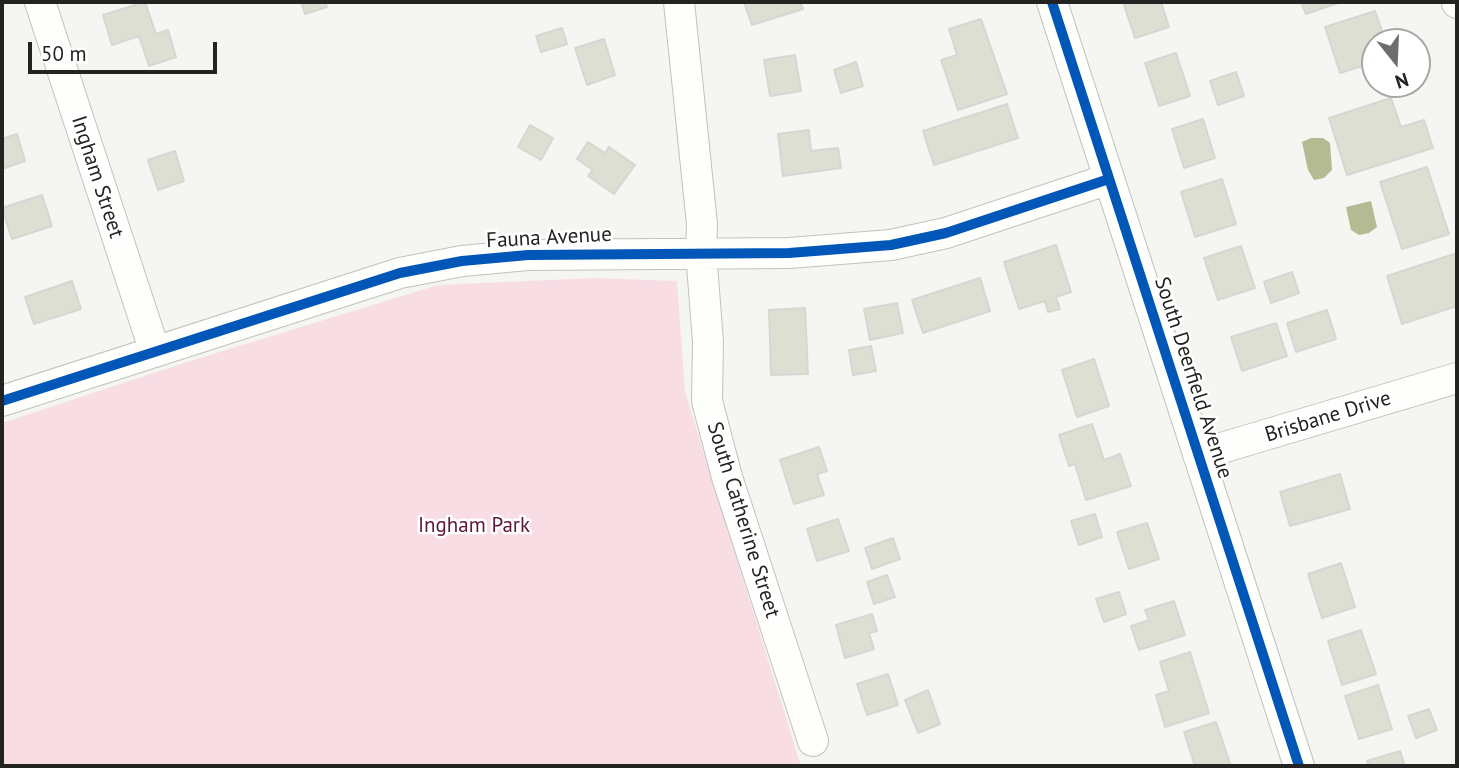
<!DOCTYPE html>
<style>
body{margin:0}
#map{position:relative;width:1459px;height:768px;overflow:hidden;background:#f5f6f1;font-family:"PT Sans",sans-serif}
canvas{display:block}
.frame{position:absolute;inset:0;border:4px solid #232421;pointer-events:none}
.north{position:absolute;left:1361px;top:28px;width:70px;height:70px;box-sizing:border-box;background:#fff;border:2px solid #a7a7a6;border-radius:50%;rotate:162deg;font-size:19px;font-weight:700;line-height:28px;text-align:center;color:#232421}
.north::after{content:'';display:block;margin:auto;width:24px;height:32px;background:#6c6e6a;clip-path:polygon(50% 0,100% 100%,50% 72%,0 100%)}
.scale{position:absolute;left:28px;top:42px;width:189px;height:32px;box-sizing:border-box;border:4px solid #232421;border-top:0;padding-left:9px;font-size:21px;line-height:24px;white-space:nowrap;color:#232421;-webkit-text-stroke:5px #fff;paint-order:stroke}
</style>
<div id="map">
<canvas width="1459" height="768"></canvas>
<div class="frame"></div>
<div class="north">N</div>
<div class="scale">50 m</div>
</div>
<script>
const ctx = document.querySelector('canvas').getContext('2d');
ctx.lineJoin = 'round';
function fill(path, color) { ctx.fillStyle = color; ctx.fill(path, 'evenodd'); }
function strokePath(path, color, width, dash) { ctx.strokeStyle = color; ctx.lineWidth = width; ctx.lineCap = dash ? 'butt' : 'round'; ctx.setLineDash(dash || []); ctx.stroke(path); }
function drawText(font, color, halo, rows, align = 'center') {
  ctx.font = font + ' "PT Sans",sans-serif'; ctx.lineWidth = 5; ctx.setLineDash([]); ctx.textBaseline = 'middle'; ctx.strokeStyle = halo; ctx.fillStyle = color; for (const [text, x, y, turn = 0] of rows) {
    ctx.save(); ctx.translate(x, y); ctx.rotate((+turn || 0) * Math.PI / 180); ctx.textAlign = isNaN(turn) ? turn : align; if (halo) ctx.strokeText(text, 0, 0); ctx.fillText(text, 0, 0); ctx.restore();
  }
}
fill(new Path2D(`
 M594,278L677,281L685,392L801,766H2V423L187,362L438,285Z`), '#f8dde5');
fill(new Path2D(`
 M1311,138H1323L1330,143L1332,170L1324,178L1314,180L1308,170L1302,142Z
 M1371,201L1377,227L1369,233L1359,235L1351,230L1346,207Z`), '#b4bb92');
const building = new Path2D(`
 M145,2L156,34L168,30L176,57L149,66L139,36L112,45L103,15Z
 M301,2H325L327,7L305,14Z
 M744,2H800L803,9L752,25Z
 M1123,2H1161L1169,27L1135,38Z
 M1301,2H1341L1306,14Z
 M1375,11L1384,36L1373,39L1375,62L1340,73L1325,27Z
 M981,19L1007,94L958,110L941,60L957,55L949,29Z
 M562,28L567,44L541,52L536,36Z
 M604,39L615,75L587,85L575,48Z
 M1176,53L1190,96L1159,106L1145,63Z
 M795,55L801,91L770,96L764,60Z
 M856,62L863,86L841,93L834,70Z
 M1236,72L1244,96L1218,105L1210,81Z
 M1391,98L1401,127L1424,120L1433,148L1347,175L1329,118Z
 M1007,104L1018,138L934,165L923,131Z
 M1203,119L1215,158L1184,168L1172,129Z
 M530,125L553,138L541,160L518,147Z
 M809,130L811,151L838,148L841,168L783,176L778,134Z
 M17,134L25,161L2,169V139Z
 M588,142L605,153L609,147L635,165L614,194L588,176L593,170L577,159Z
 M175,151L184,181L158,190L148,160Z
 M1427,167L1449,234L1402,249L1380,182Z
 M1222,179L1236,224L1195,237L1181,192Z
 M42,195L52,226L12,239L2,208Z
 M1056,245L1071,292L1056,297L1060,309L1048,312L1045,301L1019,309L1004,262Z
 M1241,246L1255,288L1218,300L1204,258Z
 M1457,253V306L1402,324L1387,276Z
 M1292,272L1299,293L1271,303L1264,282Z
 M980,278L990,311L923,333L912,300Z
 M72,281L81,309L34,324L25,297Z
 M897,303L903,333L870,340L864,309Z
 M805,308L808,374L771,375L769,310Z
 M1327,310L1336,339L1296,352L1287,323Z
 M1276,323L1287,356L1242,371L1231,337Z
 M871,346L876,371L853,375L849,350Z
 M1094,359L1109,406L1077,417L1062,370Z
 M1092,424L1104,460L1120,454L1131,486L1086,500L1075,464L1069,466L1059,435Z
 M819,447L827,471L817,474L824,495L794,504L780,460Z
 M1340,474L1350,509L1290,526L1280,492Z
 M1095,514L1102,537L1079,545L1071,521Z
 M838,519L849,551L817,561L807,529Z
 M1147,523L1159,559L1129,569L1117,532Z
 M893,538L900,559L872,569L865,548Z
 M1341,563L1355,607L1322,618L1308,574Z
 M887,575L895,597L874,604L867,582Z
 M1119,592L1126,614L1104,622L1096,599Z
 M1174,601L1185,635L1139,650L1131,626L1149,620L1145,610Z
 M872,614L877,631L869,633L874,649L845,658L836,625Z
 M1361,630L1376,674L1342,685L1328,641Z
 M1190,652L1209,713L1165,727L1156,695L1169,691L1160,662Z
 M888,674L898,705L867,715L857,684Z
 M1378,685L1392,729L1359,739L1345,696Z
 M928,690L940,724L918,733L905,700Z
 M1429,709L1437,730L1416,738L1408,716Z
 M1216,722L1231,766H1195L1184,732Z
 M1400,751L1405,766H1369L1367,761Z`);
fill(building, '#dddfd2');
strokePath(building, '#d6d6d3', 2);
const street = new Path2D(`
 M40,2L155,352
 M679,2L702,224L701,252L708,342L707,401L727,477L813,741
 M1052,2L1299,766
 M1457,2V3
 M2,401L400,273L462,261L528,255L789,253L891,245L946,233L1109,179
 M1198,455L1457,378`);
strokePath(street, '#c1c2be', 32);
strokePath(street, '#fefefd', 30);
strokePath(new Path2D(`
 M1052,2L1299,766
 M2,401L400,273L462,261L528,255L789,253L891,245L946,233L1109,179`), '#0057b8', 10);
drawText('21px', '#232421', '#fff', [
 ["Ingham Street",97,177,72],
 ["Fauna Avenue",549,238,-3],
 ["South Deerfield Avenue",1193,378,72],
 ["Brisbane Drive",1328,417,-17],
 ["South Catherine Street",743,520,73]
]);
drawText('21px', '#5d173a', '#fff', [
 ["Ingham Park",474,526]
]);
</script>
